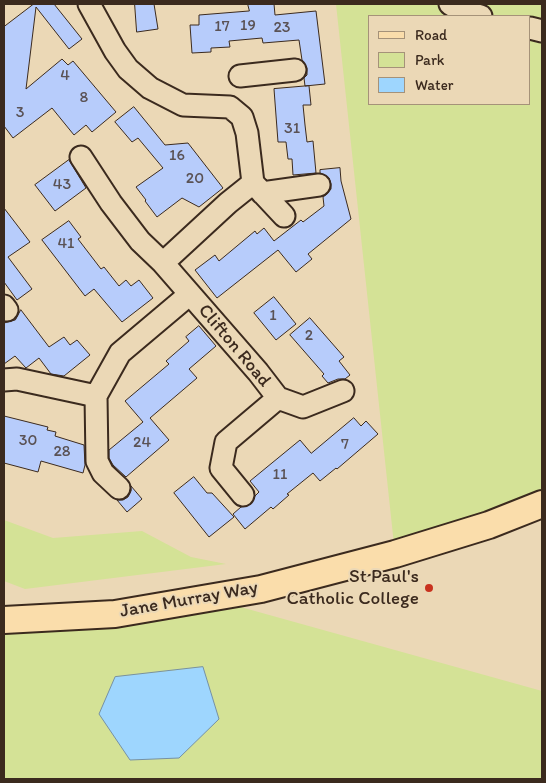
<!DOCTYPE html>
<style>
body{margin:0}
#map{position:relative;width:546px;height:783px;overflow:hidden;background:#ebd8b6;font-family:Itim,sans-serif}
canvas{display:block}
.frame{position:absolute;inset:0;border:5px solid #3b2a1e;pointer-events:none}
.legend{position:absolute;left:368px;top:15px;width:162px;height:90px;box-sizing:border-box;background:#ebd8b6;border:1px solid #a59279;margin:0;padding:6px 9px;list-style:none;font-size:15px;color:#3b2a1e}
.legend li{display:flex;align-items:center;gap:10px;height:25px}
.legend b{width:25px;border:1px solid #a59279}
</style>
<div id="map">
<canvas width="546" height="783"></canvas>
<div class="frame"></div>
<ul class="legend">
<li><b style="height:6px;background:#faddab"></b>Road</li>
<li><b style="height:14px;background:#d4e296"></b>Park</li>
<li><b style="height:14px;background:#9ed6fe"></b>Water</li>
</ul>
</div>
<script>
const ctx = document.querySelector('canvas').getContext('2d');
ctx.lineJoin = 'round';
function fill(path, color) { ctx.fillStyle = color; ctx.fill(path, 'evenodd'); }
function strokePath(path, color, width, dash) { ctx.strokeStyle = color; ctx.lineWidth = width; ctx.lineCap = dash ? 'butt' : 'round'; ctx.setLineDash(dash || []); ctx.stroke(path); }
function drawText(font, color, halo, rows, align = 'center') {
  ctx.font = font + ' Itim,sans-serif'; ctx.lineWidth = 4; ctx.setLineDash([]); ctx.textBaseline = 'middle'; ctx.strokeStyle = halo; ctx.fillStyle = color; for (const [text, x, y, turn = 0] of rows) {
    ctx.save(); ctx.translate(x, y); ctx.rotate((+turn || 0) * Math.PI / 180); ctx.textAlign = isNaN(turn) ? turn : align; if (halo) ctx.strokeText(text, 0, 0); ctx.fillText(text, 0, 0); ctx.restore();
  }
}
fill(new Path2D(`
 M336,4H542V498L395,554ZM370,16H530V104H370Z
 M4,520L53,538L142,531L191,557L226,564L25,589L4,581Z
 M237,606L542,691V779H4V625Z`), '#d4e296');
const water = new Path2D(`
 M203,667L219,719L179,758L130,760L99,714L115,677Z`);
fill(water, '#9ed6fe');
strokePath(water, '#7691a4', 1);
const building = new Path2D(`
 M34,4H54L82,39L69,49L36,7L26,89L62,59L68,65L73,61L116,112L92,132L86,125L74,135L52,108L13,138L4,126V27Z
 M135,4H154L158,29L137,32Z
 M248,4H274L275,15L316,11L325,84L305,86L304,78L307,75V68L302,60L299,40L263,43L262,38L229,41L230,47L211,48V52L192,53L190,25H199V15L249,11Z
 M309,86L311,105H303L305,125L307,142L313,141L316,173L293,175L292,159H288L286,142H278L274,89Z
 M134,107L165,145L188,143L223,188L199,207L182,198L157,217L145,201L146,200L136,187L163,168L138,138L132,142L115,122Z
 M69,160L86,188L55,211L35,185Z
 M340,168L341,181L351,219L308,254L312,259L296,272L278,250L217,298L195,270L215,255L219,261L255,231L257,234L264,228L274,241L301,220L303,222L324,206L323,197L327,194L331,189V184L329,178L320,173V170Z
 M4,208L30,242L8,257L32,289L17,300L4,282Z
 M69,221L81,237L78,239L101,269L104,267L119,286L126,280L131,286L139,280L153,298L122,322L94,289L85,296L42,240Z
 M274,297L296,324L276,340L254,313Z
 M21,310L49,347L64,337L70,345L77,340L90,355L64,376L51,374L39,358L26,368L15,356L4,364V323L15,320Z
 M310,318L344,357L339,361L350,375L345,379H338L328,383L322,376L324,374L290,335Z
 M199,326L216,346L189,369L197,378L150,418L169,440L126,477L113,465L109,458V450L143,422L125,401L169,364L166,361L189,341L186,337Z
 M4,416L48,427L47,430L56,432L55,436L84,445L85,465L83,473L41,461L38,472L4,463Z
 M354,418L361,426L366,421L378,434L337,469L336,468L320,481L313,473L287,494L289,495L273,509L271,507L245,529L233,514L241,507L251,504L255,496L259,492L250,481L300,440L311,453Z
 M194,477L207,493H212L234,517L209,537L174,493Z
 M131,486L142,499L127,512L117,500H123L128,497L131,491Z`);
fill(building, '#b7ccfb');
strokePath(building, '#3b2a1e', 1);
const minor = new Path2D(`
 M89,4L115,51L128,69L150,88L183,105L230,107L242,117L247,133L253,183L228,203L163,263
 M450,4L460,10L481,16
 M530,28L542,31
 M240,76L295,70
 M81,157L111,203L140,241L163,263L258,372L278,398
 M255,185L284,216
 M262,193L319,185
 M4,306L7,310
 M4,380L17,379L96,396L97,461L103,473L119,488
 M96,396L120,353L190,294
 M243,495L221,468L226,442L278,398L303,407L343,391`);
const major = new Path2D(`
 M4,620L115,614L261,589L395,554L489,525L542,504`);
strokePath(minor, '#3b2a1e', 25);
strokePath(major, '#3b2a1e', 30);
strokePath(minor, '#ebd8b6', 21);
strokePath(major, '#faddab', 26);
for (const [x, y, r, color] of [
 [429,588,5,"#c8321e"]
]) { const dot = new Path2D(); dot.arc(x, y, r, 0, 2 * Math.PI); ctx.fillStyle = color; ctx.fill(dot); strokePath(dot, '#ebd8b6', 2); }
drawText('16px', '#5a5255', null, [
 ["19",248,26],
 ["17",222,27],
 ["23",282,28],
 ["4",65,76],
 ["8",84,98],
 ["3",20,113],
 ["31",292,129],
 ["16",177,156],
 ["20",195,179],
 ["43",62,185],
 ["41",66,244],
 ["1",273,316],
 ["2",309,336],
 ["30",28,441],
 ["24",142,443],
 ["7",345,445],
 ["28",62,452],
 ["11",280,475]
]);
drawText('19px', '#3b2a1e', '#ebd8b6', [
 ["Clifton Road",234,346,50],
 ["Jane Murray Way",189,600,-10]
]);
drawText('19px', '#3b2a1e', '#ebd8b6', [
 ["St Paul's",419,577],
 ["Catholic College",419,599]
], 'right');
</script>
